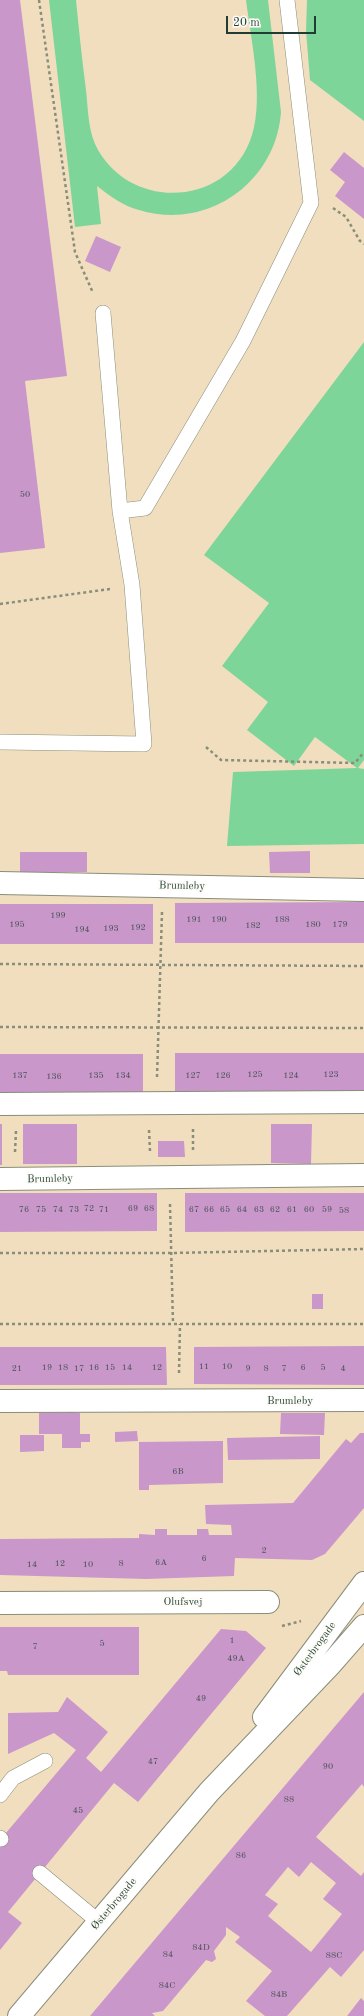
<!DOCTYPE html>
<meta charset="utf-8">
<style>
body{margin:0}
#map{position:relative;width:364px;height:2016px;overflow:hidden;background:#f1debf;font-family:"Old Standard TT",serif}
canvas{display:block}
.scale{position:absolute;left:226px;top:16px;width:90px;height:18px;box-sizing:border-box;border:2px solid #1f3d34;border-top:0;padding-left:5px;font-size:12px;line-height:14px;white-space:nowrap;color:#1f3d34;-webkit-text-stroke:3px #fdfcf7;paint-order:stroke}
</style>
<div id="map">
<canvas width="364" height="2016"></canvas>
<div class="scale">20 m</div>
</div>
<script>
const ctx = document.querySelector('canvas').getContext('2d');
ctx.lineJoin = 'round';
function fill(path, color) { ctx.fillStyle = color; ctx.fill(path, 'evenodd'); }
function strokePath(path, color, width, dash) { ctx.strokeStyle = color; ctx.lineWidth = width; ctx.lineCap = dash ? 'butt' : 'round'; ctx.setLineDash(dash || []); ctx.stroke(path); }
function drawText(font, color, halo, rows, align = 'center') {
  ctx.font = font + ' "Old Standard TT",serif'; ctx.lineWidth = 4; ctx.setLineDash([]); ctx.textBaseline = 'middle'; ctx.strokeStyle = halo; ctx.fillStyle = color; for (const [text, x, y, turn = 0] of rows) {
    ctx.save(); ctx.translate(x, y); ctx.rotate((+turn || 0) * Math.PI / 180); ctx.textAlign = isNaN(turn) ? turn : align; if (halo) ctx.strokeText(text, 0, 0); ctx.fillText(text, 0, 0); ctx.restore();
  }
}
fill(new Path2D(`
 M49,0H76C79,30 82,60 86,90C88,108 88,127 95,144C127,212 229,209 252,135C264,97 251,40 246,0H268L281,112C276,183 207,231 139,210C123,206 110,196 97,186L101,224L75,227Z
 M307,0H364V121L310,80L306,31Z
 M364,342V760L358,768L364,769V844L227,846L233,772L357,768L315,737L294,766L247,730L268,702L222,666L269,603L204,555Z`), '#7ed599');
fill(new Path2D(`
 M0,0H20L67,376L25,381L45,548L0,553Z
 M344,152L364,168V219L335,196L345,182L330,170Z
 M96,236L121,247L110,272L85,261Z
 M310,851V873H270L269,852Z
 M20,852H87V872H20Z
 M364,902V943H175V903Z
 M0,904H153V944H0Z
 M175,1053H364V1093L175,1094Z
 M0,1054H143V1094H0Z
 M0,1124H2V1165H0Z
 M23,1124H77V1164H23Z
 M271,1124H312L311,1164L271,1163Z
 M158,1141H184L185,1157H158Z
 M0,1193H157V1231L0,1232Z
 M185,1193H364V1231L185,1232Z
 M312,1294H323V1309H312Z
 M364,1346V1385L194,1384V1347Z
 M0,1347H166L167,1385H0Z
 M72,1412L80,1413V1434H90V1442H81V1448H62V1434H39V1413Z
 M281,1413H325L324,1435L280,1434Z
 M137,1431L138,1441L115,1442V1432Z
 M360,1433H364V1508L325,1554L312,1560L235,1558L234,1576L146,1579L0,1575V1539L139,1538V1534L155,1535V1529H167V1535H197V1529H208L209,1535H232L231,1525L206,1524L205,1505L293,1503L346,1439L351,1443Z
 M20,1435H44V1451L20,1452Z
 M320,1436V1459L228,1460L227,1438Z
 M223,1441V1483L149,1485V1490H139V1442Z
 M0,1627H139V1675H8L7,1671H0Z
 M221,1629L246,1631L266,1648L138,1802L114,1783L8,1912L22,1923L0,1950V1840L76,1750L54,1733L8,1754V1713L58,1712L67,1697L108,1732L86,1758L101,1772Z
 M364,1692V1787L362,1784L316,1837L361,1876L364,1872V1950L341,1977L330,1967L287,2016H265L246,2001L272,1971L235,1942L240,1937L226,1927V1935L214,1951L216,1959L212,1962L206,1960L163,2011L152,2013L155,2016H90ZM311,1862L336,1883L323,1899L342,1914L311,1952L268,1916L278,1904L265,1895L288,1867L299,1877Z
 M361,1998L364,2001V2016H347Z`), '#ca97ca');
const service = new Path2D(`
 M120,511L145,508L243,341L311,203L287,0
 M0,742L144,744L132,585L120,511L103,313
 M0,1795L13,1778L45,1761
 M0,1838L1,1839
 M40,1873L99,1922`);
const minor = new Path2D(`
 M0,883L364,890
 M0,1104L364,1102
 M0,1179L364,1175
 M0,1401L364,1400
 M0,1603L268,1602`);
const tertiary = new Path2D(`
 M264,1717L364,1583
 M19,2016L209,1792L329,1666L364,1626`);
strokePath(service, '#888e7a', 16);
strokePath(minor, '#888e7a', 24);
strokePath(tertiary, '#888e7a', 24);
strokePath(new Path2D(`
 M39,0L75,252L93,293
 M333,208L346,217L360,241L364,244
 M0,604L110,589
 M206,747L221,760L355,763L364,752
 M0,964L364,966
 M0,1027L364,1028
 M157,1077L162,912
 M193,1129V1150
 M149,1130L150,1151
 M15,1152L16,1131
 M170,1204L173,1324
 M0,1253H172L364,1249
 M0,1324H364
 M179,1373L180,1324
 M282,1626L301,1621`), '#888e7a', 2.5, [3, 3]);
strokePath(service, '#fff', 15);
strokePath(minor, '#fff', 22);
strokePath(tertiary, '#fff', 22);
drawText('9px', '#4a545a', null, [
 ["50",25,495],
 ["199",58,916],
 ["191",194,920],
 ["190",219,920],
 ["188",282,920],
 ["195",17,925],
 ["180",313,925],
 ["179",340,925],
 ["182",253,926],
 ["192",138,928],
 ["193",111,929],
 ["194",82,930],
 ["125",255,1075],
 ["123",331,1075],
 ["137",20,1076],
 ["135",96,1076],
 ["134",123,1076],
 ["127",193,1076],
 ["126",223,1076],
 ["124",291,1076],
 ["136",54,1077],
 ["72",89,1209],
 ["69",133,1209],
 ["68",149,1209],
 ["76",24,1210],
 ["75",41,1210],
 ["74",58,1210],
 ["73",74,1210],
 ["71",104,1210],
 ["67",194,1210],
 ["66",209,1210],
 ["65",225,1210],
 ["64",242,1210],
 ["63",259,1210],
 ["62",275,1210],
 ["61",292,1210],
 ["60",309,1210],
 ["59",327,1210],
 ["58",344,1211],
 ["11",204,1367],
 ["10",227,1367],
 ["19",47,1368],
 ["18",63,1368],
 ["16",94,1368],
 ["15",110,1368],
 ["14",127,1368],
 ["12",157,1368],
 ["6",303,1368],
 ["5",323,1368],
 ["21",17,1369],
 ["17",79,1369],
 ["9",248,1369],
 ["8",266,1369],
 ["7",284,1369],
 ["4",343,1369],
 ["6B",178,1472],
 ["2",264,1551],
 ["6",204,1559],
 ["6A",161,1563],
 ["12",60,1564],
 ["8",121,1564],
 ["14",32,1565],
 ["10",88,1565],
 ["1",232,1641],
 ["5",102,1644],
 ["7",35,1647],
 ["49A",236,1659],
 ["49",201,1699],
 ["47",153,1762],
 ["90",328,1767],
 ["88",289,1800],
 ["45",78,1811],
 ["86",241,1856],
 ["84D",201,1948],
 ["84",168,1955],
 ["88C",334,1956],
 ["84C",167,1986],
 ["84B",279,1995]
]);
drawText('11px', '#1f3d34', '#fdfcf7', [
 ["Brumleby",182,886,1],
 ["Brumleby",50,1179,-1],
 ["Brumleby",290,1401],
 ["Olufsvej",183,1602],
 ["Østerbrogade",315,1649,-54],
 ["Østerbrogade",114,1904,-50]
]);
</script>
